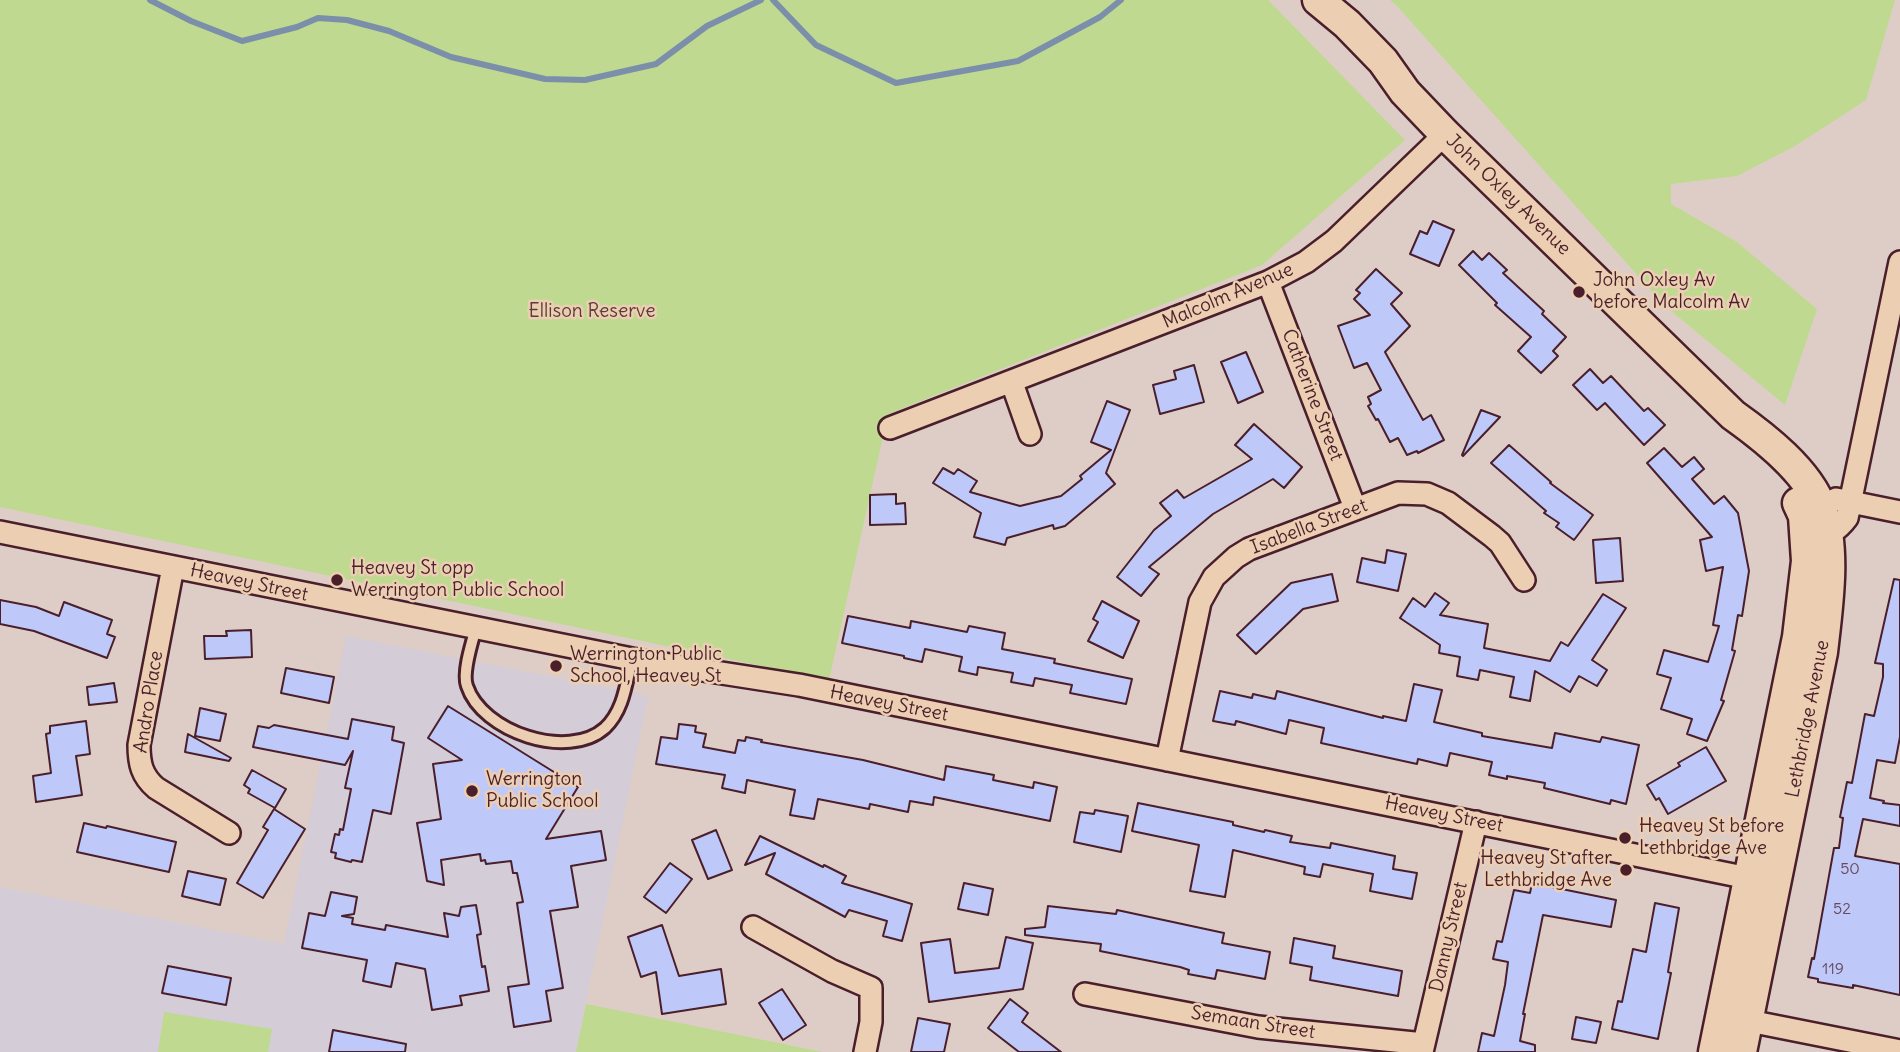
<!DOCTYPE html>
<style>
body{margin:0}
canvas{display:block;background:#decdc7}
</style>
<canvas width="1900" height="1052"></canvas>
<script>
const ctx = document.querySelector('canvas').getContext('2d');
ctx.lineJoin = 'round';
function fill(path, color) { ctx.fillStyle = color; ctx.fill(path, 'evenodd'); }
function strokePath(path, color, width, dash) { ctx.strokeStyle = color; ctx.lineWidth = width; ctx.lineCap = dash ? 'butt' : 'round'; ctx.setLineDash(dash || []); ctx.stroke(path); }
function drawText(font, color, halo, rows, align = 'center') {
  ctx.font = font + ' Delius,sans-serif'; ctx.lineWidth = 5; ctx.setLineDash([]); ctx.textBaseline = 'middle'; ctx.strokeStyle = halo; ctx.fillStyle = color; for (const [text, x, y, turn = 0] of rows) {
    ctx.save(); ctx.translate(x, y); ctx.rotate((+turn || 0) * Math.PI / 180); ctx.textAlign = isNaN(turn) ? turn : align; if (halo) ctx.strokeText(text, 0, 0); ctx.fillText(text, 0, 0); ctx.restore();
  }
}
fill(new Path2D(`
 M346,636L648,696L576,1052H0V887L284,944Z`), '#d4ccd6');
fill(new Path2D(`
 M0,0H1268L1405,140L1262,265L888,414L829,680L0,507Z
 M1390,0H1895L1866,100L1795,146L1737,176L1671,184V204L1737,242L1817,309L1785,405L1665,306L1396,5Z
 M586,1004L823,1052H576Z
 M164,1012L272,1029L268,1052H158Z`), '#bfd990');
strokePath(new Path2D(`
 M150,0L191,21L242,41L297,27L318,18L347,20L389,31L451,57L545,79L585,80L656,64L707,26L761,0
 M773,0L816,45L896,83L1018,61L1100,17L1121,0`), '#7c8faa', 6);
const building = new Path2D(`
 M1433,221L1454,230L1439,266L1410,254L1420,231L1427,234Z
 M1473,251L1482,260L1489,253L1507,270L1503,273L1544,311L1542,314L1566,337L1553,351L1558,356L1541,373L1518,351L1531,337L1495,305L1497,303L1459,265Z
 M1376,269L1402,293L1391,304L1410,326L1385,352L1423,420L1431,415L1444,440L1418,453L1417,451L1407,455L1398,438L1390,442L1378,419L1376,420L1368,406L1371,404L1368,397L1381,390L1367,363L1354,368L1338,326L1370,315L1354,299L1360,293L1356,290Z
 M1246,352L1263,392L1238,403L1221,362Z
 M1194,365L1204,402L1160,414L1153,385L1176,379L1174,371Z
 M1590,369L1603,383L1611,376L1644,411L1648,408L1665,425L1644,445L1605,403L1597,410L1573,385Z
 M1107,401L1130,410L1106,473L1115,484L1065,526L1054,529L1053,525L1007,538L1005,545L974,537L981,513L933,483L943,468L954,474L958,469L977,481L970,492L1020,506L1061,496L1082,479L1080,476L1111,450L1091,442Z
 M1481,410L1500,417L1463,456L1462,455Z
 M1254,424L1302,467L1284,488L1273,479L1213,514L1149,567L1159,574L1141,596L1117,577L1154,530L1171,516L1160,503L1177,490L1184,498L1252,459L1235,445Z
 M1509,445L1551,482L1550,483L1593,515L1574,540L1556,527L1559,523L1544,513L1546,511L1491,463Z
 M1664,448L1682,467L1694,457L1704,469L1692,479L1714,504L1724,496L1738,513L1749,571L1742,616L1738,615L1732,650L1735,651L1721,700L1724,701L1707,741L1687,734L1692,719L1661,709L1671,678L1657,674L1664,650L1708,662L1719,626L1713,625L1723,567L1706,571L1700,540L1712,537L1647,463Z
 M896,494V504L905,503L906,524L870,525V495Z
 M1620,538L1623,581L1596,583L1593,540Z
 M1387,550L1406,554L1398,591L1357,582L1362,558L1385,563Z
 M1332,574L1338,601L1303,609L1256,654L1237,635L1291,583Z
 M1894,579L1900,580V737L1895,763L1877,760L1870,798L1884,801L1883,803L1900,805V826L1863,819L1855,856L1900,864V995L1853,985V988L1818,982V979L1808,977L1812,958L1814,959L1834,848H1839L1843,818L1840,817L1847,782L1852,783L1865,714L1874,716L1883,677V664L1875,663Z
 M1435,593L1449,603L1440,615L1488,624L1484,648L1550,661L1561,642L1568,646L1603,594L1626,608L1592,660L1607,670L1597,686L1579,676L1570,692L1535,671L1530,701L1510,697L1514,677L1480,670L1478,680L1457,676L1460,657L1439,653L1440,645L1400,618L1413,598L1425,607Z
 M0,600L36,607L59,616L64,602L112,620L107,634L115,637L107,658L34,631L0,624Z
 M1102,601L1139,621L1123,658L1088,641L1098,622L1093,619Z
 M848,616L910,628L911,621L967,632L969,626L1005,633L1002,649L1055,659L1054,663L1132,679L1126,704L1070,693L1072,685L1035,678L1033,686L1011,682L1013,673L978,667L977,675L959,671L962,657L925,649L922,662L904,658V656L842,643Z
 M251,630L252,657L205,659L204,636H227L226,631Z
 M286,668L334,677L329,703L281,693Z
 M114,683L117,702L89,705L87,687Z
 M1414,684L1442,690L1434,722L1482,733V736L1552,748L1555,733L1600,742L1602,737L1639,745L1626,804L1611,800L1610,804L1544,788L1545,783L1507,776V779L1489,775L1492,762L1450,753L1447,766L1418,759L1417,764L1321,743L1324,728L1289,720L1286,734L1236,721L1235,725L1213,721L1220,691L1252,698L1253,694L1275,699L1277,691L1383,718V716L1406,721Z
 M448,706L578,787L546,839L601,831L606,860L571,866L578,907L550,911L563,988L546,991L551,1021L514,1027L508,987L529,984L517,903L523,902L517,873H513L511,861L486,864L485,860L481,861L480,854L441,860L444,885L427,881L417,823L441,819L433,764L462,760L428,738Z
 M200,708L226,714L220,741L195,736Z
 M352,719L394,727L392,740L404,743L391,814L373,810L362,862L352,860L351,862L335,858L336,853L331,852L335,834L339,835L340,829L343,830L351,789L345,788L353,751L345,765L253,747L258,726L269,728L274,725L348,739Z
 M86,721L90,754L76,756L82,795L36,802L33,776L51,773L46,734L50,733V726Z
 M679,724L696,726L695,732L706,734L703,747L735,753L738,740L745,741L746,737L762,740L761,742L863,760L944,780L946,766L994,775L993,780L1033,788L1034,782L1057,787L1050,821L934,797L933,805L910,801L908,812L870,804L869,809L818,799L814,819L790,815L795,790L747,780L745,793L722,788L725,775L656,764L661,737L677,739Z
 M188,734L231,758L229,761L185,752Z
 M1706,747L1726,781L1668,814L1659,798L1656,800L1647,785L1680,766L1678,763Z
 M252,770L286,789L275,808L248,793L250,789L244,785Z
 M1138,803L1233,822V825L1264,832L1265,830L1292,836L1290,842L1330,848L1331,843L1395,856L1393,869L1417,873L1412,899L1370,891L1373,874L1323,864L1320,877L1304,874L1305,867L1233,850L1225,897L1190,891L1199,845L1132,831Z
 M274,809L305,829L263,898L237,883L268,830L263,827Z
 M1095,810L1128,816L1121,852L1074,842L1080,812L1094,814Z
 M84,823L106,828L107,826L176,842L169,872L77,852Z
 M716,830L732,870L708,879L692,840Z
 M760,836L823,867L824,865L846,876L842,883L912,904L902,941L883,936L887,921L849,910L845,917L766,874L775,853L745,865Z
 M670,863L692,879L666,913L644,897Z
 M188,871L226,879L220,905L182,896Z
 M964,883L993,889L988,915L958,909Z
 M1532,883L1616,900L1611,927L1543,915L1523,1014H1525L1520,1041L1535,1045V1052H1478L1482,1033L1494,1036L1505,985L1508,962L1493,959L1497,941L1502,942L1514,890L1530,893Z
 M331,892L357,897L354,914L342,916L353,918L352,924L385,930L386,925L448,937L444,913L459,916L461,907L476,905L481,934L477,935L482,967L485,966L489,991L460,996L462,1005L432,1010L425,969L396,963L391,987L363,981L367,960L302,948L309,913L325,916Z
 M1655,903L1679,908L1668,972L1671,973L1658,1039L1612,1029L1618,1001L1622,1002L1633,949L1646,952Z
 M1048,906L1116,914L1117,910L1224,933L1222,943L1270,952L1265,979L1217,970L1215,979L1188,974L1189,970L1180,967L1100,951L1101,944L1025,935V929L1045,927Z
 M662,925L679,976L721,969L726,1004L662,1014L656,972L641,977L628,937Z
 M1006,937L1033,943L1023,989L929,1002L921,943L950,939L955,973L999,968Z
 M1294,938L1335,946L1333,958L1402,971L1398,996L1310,980L1312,967L1290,963Z
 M168,966L231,978L226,1005L162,993Z
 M782,989L806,1025L783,1040L759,1003Z
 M1010,999L1028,1013L1022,1022L1061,1052H1019L988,1028Z
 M1576,1017L1601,1022L1596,1043L1572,1039Z
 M918,1018L950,1024L944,1052H911Z
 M333,1030L406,1044L405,1052H329Z`);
fill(building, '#bec8f9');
strokePath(building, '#4a1f2b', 2);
const lane = new Path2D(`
 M476,628C472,642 462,673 467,686C482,732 568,761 605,728C624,710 626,683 632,659`);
const street = new Path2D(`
 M1268,282L1355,508
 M1012,383L1030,434
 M890,428L1268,282L1306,262L1334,241L1445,134
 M1809,513L1836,499L1900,512
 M0,532L632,659L799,685L1763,881
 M1815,536C1830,535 1838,530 1847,518L1900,262
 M173,567L139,745C139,764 142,776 156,788L229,833
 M1167,760L1200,602L1214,577L1236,557L1249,549L1398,493L1427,494L1448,503L1492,536L1500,543L1524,580
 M753,927L832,971L871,988V1022L865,1052
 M1085,994L1258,1027L1424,1044
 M1734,1018L1900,1051
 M1422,1052L1476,822`);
const secondary = new Path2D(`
 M1318,0L1347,24L1383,61L1405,92L1445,134L1733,415C1764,437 1808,471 1821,508C1836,550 1827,608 1822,652L1741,1052
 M1714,1052L1798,637L1807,561L1804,516L1798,503`);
strokePath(lane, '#4a1f2b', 16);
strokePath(street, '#4a1f2b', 26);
strokePath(secondary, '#4a1f2b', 35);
strokePath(lane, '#eccfb2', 10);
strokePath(street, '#eccfb2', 21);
strokePath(secondary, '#eccfb2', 30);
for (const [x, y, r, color] of [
 [1579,292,7,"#4a1f2b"],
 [337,580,7,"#4a1f2b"],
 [556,666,7,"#4a1f2b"],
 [472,791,7,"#4a1f2b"],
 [1625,838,7,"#4a1f2b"],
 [1626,870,7,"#4a1f2b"]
]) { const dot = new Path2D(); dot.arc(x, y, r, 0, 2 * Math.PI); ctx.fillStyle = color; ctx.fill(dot); strokePath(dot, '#eccfb2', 2.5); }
drawText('16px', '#67495e', null, [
 ["50",1850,869],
 ["52",1842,909],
 ["119",1833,969]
]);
drawText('19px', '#4a1f2b', '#eccfb2', [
 ["John Oxley Avenue",1508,195,44],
 ["Malcolm Avenue",1228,296,-23],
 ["Catherine Street",1312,395,69],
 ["Isabella Street",1309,527,-21],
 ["Heavey Street",249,583,12],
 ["Andro Place",149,702,-81],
 ["Heavey Street",889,704,11],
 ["Lethbridge Avenue",1808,719,-79],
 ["Heavey Street",1444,815,11],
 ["Danny Street",1449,937,-77],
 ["Semaan Street",1253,1023,9]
]);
drawText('19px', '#4a1f2b', '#eccfb2', [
 ["John Oxley Av",1593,281],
 ["before Malcolm Av",1593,303],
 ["Heavey St opp",351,569],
 ["Werrington Public School",351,591],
 ["Werrington Public",570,655],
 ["School, Heavey St",570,677],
 ["Werrington",486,780],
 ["Public School",486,802],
 ["Heavey St before",1639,827],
 ["Lethbridge Ave",1639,849],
 ["Heavey St after",1612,859,"right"],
 ["Lethbridge Ave",1612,881,"right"]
], 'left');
drawText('19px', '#5c3b3a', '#eccfb2', [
 ["Ellison Reserve",592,312]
]);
</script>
